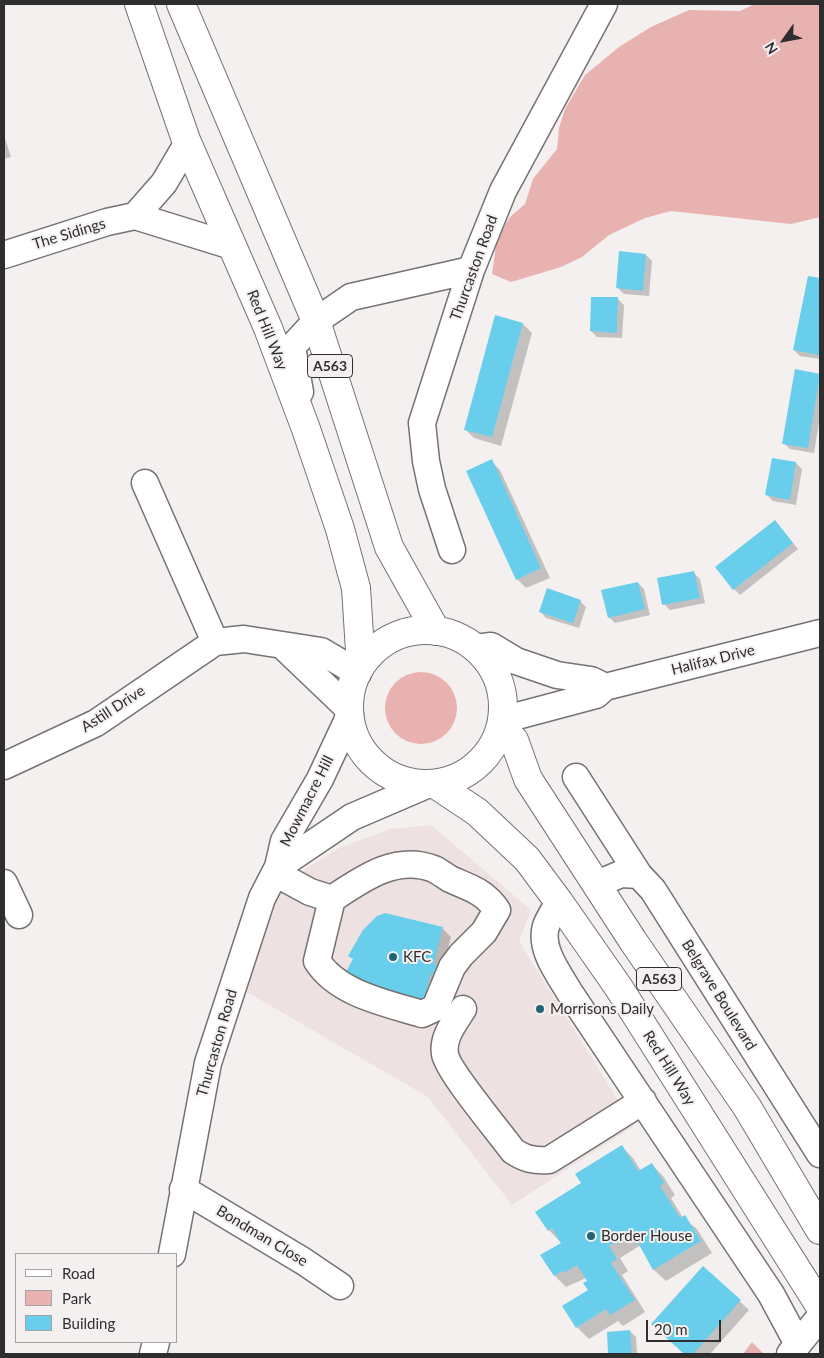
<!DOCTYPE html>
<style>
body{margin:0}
#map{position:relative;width:824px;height:1358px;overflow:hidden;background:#f4f0f0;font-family:Lato,sans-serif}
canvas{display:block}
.frame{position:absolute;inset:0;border:5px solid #2f2e2e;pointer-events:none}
.legend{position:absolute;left:15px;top:1253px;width:162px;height:90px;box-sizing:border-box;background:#f4f0f0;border:1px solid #a5a2a2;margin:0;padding:6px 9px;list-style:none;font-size:15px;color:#2f2e2e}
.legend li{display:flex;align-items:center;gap:10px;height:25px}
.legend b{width:25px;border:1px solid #a5a2a2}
.north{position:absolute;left:759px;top:15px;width:50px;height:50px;-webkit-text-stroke:4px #f4f0f0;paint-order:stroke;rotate:238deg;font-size:14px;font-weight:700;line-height:20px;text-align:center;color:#2f2e2e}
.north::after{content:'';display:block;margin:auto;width:18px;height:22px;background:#2f2e2e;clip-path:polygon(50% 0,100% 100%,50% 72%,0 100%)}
.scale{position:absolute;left:646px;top:1320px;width:75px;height:22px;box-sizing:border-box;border:2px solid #2f2e2e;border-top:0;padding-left:6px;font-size:15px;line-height:18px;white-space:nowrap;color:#2f2e2e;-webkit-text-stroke:4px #f4f0f0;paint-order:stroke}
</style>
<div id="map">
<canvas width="824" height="1358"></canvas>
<div class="frame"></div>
<ul class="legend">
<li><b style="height:6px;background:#fff"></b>Road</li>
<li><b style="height:14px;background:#e8b2b0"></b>Park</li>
<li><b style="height:14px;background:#68ceec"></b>Building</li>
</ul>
<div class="north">N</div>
<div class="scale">20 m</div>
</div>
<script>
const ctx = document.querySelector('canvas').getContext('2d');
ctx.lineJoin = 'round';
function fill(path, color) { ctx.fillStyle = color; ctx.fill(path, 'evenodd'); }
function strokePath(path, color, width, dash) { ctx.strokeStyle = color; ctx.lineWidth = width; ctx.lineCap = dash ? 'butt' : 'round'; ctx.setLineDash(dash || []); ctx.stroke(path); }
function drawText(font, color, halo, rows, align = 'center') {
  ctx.font = font + ' Lato,sans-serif'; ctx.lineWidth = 4; ctx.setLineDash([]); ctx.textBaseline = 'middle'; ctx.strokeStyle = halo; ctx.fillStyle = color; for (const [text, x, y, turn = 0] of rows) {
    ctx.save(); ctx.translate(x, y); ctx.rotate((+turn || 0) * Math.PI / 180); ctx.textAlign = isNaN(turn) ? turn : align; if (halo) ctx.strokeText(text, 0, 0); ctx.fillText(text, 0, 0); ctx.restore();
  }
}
fill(new Path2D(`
 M431,825L531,910L519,941L634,1126L512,1205L428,1097L245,991L262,931L276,895L305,869L339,848L390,829Z`), '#eee1e1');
fill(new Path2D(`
 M755,4H820V217L791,224L671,211L645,218L609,235L582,257L561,267L511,282L492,274L497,238L510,217L525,204L533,179L557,149L559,128L565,109L585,75L619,47L651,27L689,10L740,11Z
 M385 708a36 36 0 1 1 72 0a36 36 0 1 1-72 0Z
 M752,1342L764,1354H743Z`), '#e8b2b0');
fill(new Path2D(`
 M4,135L11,157L4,159Z
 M646,255L652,261L649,296L624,294L618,288Z
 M809,277L820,280V359L800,356L794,350Z
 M618,299L624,305L622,338L597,337L591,331Z
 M523,324L532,333L501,446L474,438L465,429Z
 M796,371L820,375V416L814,453L790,449L784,443Z
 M773,459L796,463L802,469L796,505L773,501L767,495Z
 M491,461L500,470L550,578L526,588L517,579Z
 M781,528L798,549L740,595L734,589Z
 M694,573L700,579L705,603L670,610L664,604Z
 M638,583L644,589L650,615L615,623L609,617Z
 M580,601L586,607L579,628L546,618L540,611Z
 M442,928L451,937L432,1011L350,956Z
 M621,1146L633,1158L641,1171L652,1165L663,1176L675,1195L671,1198L683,1218L697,1229L712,1253L666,1281L654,1270L641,1245L620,1258L628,1271L622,1275L645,1312L623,1326L618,1321L589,1339L577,1327L589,1291L588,1281L586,1278L566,1287L554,1275L562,1244L549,1230L582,1184Z
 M703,1268L749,1310L710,1354H685L661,1333Z
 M630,1331L636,1337L637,1354H610L608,1333Z`), '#0003');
fill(new Path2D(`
 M619,251L646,254L643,291L616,288Z
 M808,276L820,278L819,355L793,350Z
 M591,297H618L617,333L590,331Z
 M495,315L523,323L492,437L464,430Z
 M795,369L820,374L808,448L782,444Z
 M772,458L796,462L790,500L765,495Z
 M492,459L541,568L516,580L466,471Z
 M775,520L793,543L733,590L715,567Z
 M694,571L700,598L662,605L657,578Z
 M638,582L645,609L608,618L601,590Z
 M547,588L581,600L573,623L539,612Z
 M385,913L443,927L434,963L442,967L438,976L431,973L423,1003L344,976L353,959L348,956L363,930L377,916Z
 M622,1145L638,1171L652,1163L664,1183L660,1186L680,1218L685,1215L701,1241L653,1270L632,1232L609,1246L617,1259L611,1263L635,1300L610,1315L606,1309L576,1328L562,1306L588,1290L583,1283L587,1281L577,1265L564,1273L562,1271L554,1276L540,1255L561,1243L552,1228L548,1231L535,1212L581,1183L575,1174Z
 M703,1266L741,1300L693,1354H684L651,1324Z
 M630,1330L632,1354H608L607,1332Z`), '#68ceec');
const minor = new Path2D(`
 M135,216L164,183L187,144
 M4,255L107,222L135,216L232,246
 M300,392L292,347L316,321L351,297L471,270
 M145,483L215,642
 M452,550L432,489L426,461L422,423L471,270L503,191L604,4
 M283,646L349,709
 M475,648L491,646L516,661L557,675L591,680L605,687
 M502,720L596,695L605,687L820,633
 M4,766L96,723L215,642L244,639L321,651L358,673
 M576,777L639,875
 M278,867L352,817L429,784
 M275,873L310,892L332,899C362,879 396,854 434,869C440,872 445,876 450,879C470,888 484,891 497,910L484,932L461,955L452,967L435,1008L422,1014C386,1003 338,994 317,961L332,899
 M4,883L19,915
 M597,884L621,874L639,875L653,890L820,1154
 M559,902C555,909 549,918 546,926C539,949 559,974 570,993L771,1294L798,1344
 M463,1009C455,1022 442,1037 445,1054C447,1070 500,1133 513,1151C525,1159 534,1161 549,1160L643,1101
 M183,1189L303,1261L340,1286
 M172,1254L208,1063L262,898L278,867L284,841L320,779L350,715
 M153,1354L156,1342
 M790,1354L820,1317`);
const highway = new Path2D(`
 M139,4L186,140L268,328L306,429L340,529L356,588L361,666
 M181,4L316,321L389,547L436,631
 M349 707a77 77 0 1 1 154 0a77 77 0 1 1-154 0Z
 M500,729L514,740L528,779L633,941L747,1107L820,1230
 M435,784L477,812L527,859L559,902L619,988L820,1306`);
strokePath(minor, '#767272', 29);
strokePath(highway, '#767272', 30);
strokePath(minor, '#fff', 26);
strokePath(highway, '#fff', 28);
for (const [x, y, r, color] of [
 [393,957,5,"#226578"],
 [540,1009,5,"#226578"],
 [591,1236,5,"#226578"]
]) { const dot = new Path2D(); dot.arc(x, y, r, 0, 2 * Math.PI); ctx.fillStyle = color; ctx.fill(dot); strokePath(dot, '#f4f0f0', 2); }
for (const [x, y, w] of [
 [330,366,45],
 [659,979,45]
]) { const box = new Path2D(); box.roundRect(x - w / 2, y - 11.5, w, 23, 4); ctx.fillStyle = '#f4f0f0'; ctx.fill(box); strokePath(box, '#2f2e2e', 1); }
drawText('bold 14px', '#2f2e2e', null, [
 ["A563",330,366],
 ["A563",659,979]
]);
drawText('15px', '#2f2e2e', '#f4f0f0', [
 ["The Sidings",69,234,-17],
 ["Thurcaston Road",474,268,-70],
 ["Red Hill Way",267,330,68],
 ["Halifax Drive",713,660,-14],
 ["Astill Drive",113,709,-33],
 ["Mowmacre Hill",307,801,-63],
 ["Belgrave Boulevard",719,995,58],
 ["Thurcaston Road",217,1043,-74],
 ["Red Hill Way",669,1068,58],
 ["Bondman Close",262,1236,31]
]);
drawText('15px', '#2f2e2e', '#f4f0f0', [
 ["KFC",403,957],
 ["Morrisons Daily",550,1009],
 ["Border House",601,1236]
], 'left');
</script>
